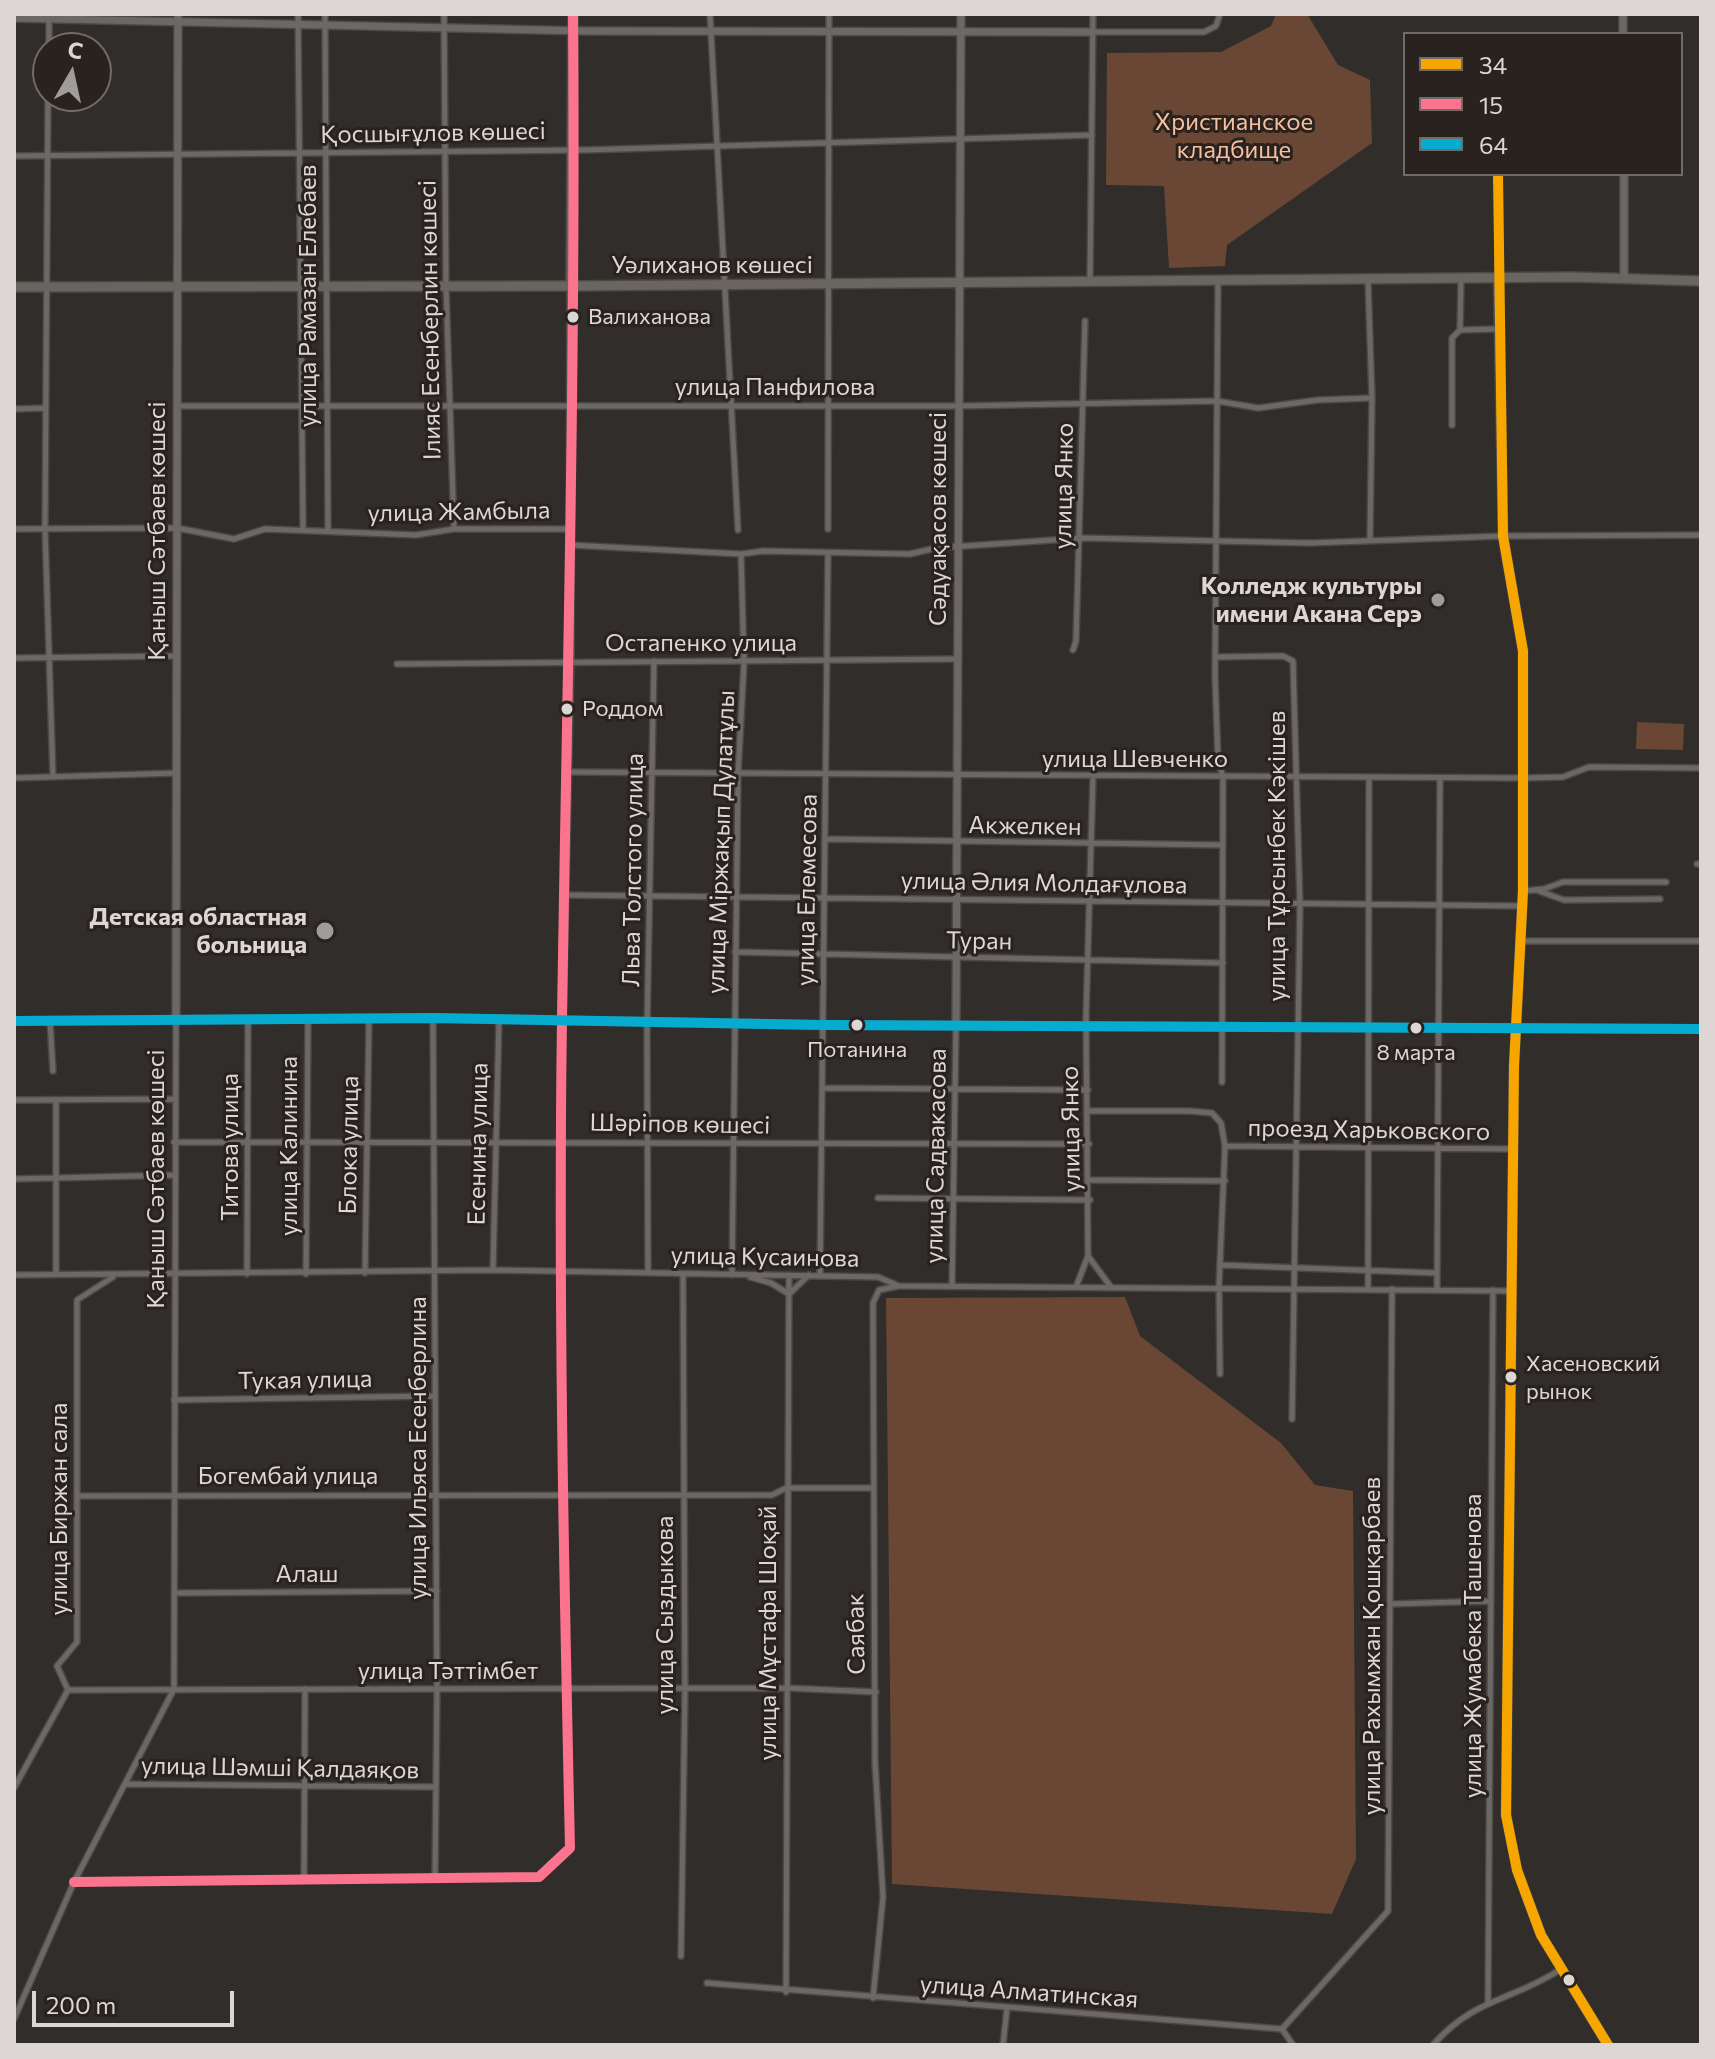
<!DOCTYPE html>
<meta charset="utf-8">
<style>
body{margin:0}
#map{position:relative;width:1715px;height:2059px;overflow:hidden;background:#302d2b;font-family:Commissioner,sans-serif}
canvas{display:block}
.frame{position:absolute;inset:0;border:16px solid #dcd7d5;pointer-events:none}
.legend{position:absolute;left:1403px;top:32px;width:280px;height:144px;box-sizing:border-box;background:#29221e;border:2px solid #716a67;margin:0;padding:10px 14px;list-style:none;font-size:24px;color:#dcd7d5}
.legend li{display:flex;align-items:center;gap:16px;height:40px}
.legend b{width:40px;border:2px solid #716a67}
.north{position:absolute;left:32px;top:32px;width:80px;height:80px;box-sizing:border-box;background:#29221e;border:2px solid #716a67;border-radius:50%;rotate:9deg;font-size:22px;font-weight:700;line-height:32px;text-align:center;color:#dcd7d5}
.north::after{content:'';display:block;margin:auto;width:28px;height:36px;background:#a09c9a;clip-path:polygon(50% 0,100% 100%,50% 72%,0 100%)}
.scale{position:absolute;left:32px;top:1991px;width:202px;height:36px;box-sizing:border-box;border:4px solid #dcd7d5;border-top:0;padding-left:10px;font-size:24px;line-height:28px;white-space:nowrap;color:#dcd7d5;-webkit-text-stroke:6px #29221e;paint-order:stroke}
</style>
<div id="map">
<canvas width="1715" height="2059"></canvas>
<div class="frame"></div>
<ul class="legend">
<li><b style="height:10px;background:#f7a600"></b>34</li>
<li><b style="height:10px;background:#fc738d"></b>15</li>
<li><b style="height:10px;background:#06acd0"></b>64</li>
</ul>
<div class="north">С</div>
<div class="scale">200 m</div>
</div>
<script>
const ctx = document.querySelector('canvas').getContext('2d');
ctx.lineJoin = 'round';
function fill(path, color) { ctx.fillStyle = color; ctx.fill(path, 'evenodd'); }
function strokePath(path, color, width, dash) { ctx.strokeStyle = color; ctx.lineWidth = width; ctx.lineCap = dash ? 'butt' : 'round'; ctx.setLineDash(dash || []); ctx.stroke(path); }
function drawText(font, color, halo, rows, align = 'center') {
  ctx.font = font + ' Commissioner,sans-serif'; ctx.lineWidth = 6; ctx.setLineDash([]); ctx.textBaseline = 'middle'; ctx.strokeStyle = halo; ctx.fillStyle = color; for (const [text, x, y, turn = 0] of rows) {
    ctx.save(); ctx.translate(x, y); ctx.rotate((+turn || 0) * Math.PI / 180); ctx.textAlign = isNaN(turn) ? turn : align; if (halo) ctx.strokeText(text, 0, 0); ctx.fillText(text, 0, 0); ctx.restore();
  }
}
fill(new Path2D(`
 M1276,14H1307L1338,65L1370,80L1372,143L1227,245L1225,266L1169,268L1164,186L1106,185L1107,53L1221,52L1271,26Z
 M1637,722L1684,724L1683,750L1636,749Z
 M1125,1297L1140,1336L1281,1443L1315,1485L1353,1491L1356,1859L1332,1914L892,1884L886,1298Z`), '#694734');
const minor = new Path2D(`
 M298,14L303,528
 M325,14L328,530
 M444,14L446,286L454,529
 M710,14L738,530
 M1093,32H1204L1216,26L1220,14
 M49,48V14
 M48,96L45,529L53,777
 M14,156L584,150L1092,135
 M1498,174V278
 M1090,281L1093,14
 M1368,281L1372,398L1370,540
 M1218,282L1215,676L1218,760L1223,777L1222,1082
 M1460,330L1461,281
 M178,406H958L1217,401L1258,408L1318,400L1372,398
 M14,409L46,408
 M1452,425V338L1460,330L1498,329
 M14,529L177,528L234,539L265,529L416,535L454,529H570
 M828,529L829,14
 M570,545L741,554L763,551L910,554L936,548L1082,538L1310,543L1503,536L1701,535
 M1073,650L1076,641L1085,321
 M1215,657L1283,656L1293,661L1300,905L1292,1419
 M14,658L177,656
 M397,664L958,659
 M567,772L1524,778L1563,777L1589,767L1701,768
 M14,778L177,773
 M826,839L1223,845
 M1697,864H1701
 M1523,891L1544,889L1563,882H1666
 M1539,891L1564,900L1660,899
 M565,895L1523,906
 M1522,941H1701
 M735,952L1223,963
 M433,1018L437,1689L435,1878
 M50,1021L53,1071
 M822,1088L1088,1090
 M14,1100L174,1099
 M56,1100V1275
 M1089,1111H1190L1212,1113L1221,1123L1225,1146L1219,1286L1220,1374
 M174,1142L1089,1144
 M1225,1146L1512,1149
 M14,1179L175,1175
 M1090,1180L1225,1181
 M878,1198L1090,1200
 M1088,1256L1111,1287
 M1220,1265L1437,1273
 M493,1270L499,1019
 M365,1273L369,1018
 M648,1273L647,1032L654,661
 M247,1274L248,1019
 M306,1274L308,1020
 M14,1275L493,1270L878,1277L899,1286L1511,1291
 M732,1275L738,775L744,663L741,554
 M820,1276L828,553
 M750,1277L771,1283L789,1294L809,1275
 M952,1286L956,1025
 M1076,1287L1088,1256L1086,1016L1093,777
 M1368,1289L1369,778
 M1437,1289L1440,778
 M174,1400L435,1396
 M77,1496L772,1495L786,1488H871
 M177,1593L437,1591
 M1390,1604L1491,1601
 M68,1690L787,1688L876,1692
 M125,1784L436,1787
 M14,1788L68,1690L57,1666L77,1642V1300L113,1277
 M304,1880L305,1689
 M74,1882L539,1877L570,1848L562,1493V1020
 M681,1956L685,1689L683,1274
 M707,1983L1282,2029L1388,1911L1392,1289
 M786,1992L789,1275
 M873,1998L883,1897L875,1762L873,1303L879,1290L898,1286
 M1488,2002L1493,1290
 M14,2019L74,1882L174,1689L176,1020
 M1282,2029L1293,2045
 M1003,2045L1007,2008
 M1433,2045C1475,1997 1513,2001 1561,1969`);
const tertiary = new Path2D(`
 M1623,14V34
 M14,18L585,31L1093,32
 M1624,174V279
 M176,1019L178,14
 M562,1020L570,661L571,286
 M14,1021L433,1018L823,1025L1701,1029
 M956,1025L961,14`);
const secondary = new Path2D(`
 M1498,279L1503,536L1523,651V891L1514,1066L1506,1815L1517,1870L1541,1935L1608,2045`);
const primary = new Path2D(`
 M14,287L571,286`);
const trunk = new Path2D(`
 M573,14L571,286L1573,277L1701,281`);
strokePath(minor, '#4b4846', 8);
strokePath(tertiary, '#4b4846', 10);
strokePath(secondary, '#4b4846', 11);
strokePath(primary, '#4b4846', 12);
strokePath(trunk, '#4b4846', 12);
strokePath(minor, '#6c6866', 5);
strokePath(tertiary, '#6c6866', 7);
strokePath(secondary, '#6f6a67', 8);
strokePath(primary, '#68645e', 9);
strokePath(trunk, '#6a655f', 9);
strokePath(new Path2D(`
 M1498,174L1503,536L1523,651V891L1514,1066L1506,1815L1517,1870L1541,1935L1608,2045`), '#f7a600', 10);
strokePath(new Path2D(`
 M74,1882L539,1877L570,1848C564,1572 558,1295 562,1019C567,684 576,349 573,14`), '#fc738d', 10);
strokePath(new Path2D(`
 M14,1021L433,1018L823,1025L1701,1029`), '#06acd0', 10);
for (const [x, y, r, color] of [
 [573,317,7,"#dcd7d5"],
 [1438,600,8,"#a09c9a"],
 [567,709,7,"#dcd7d5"],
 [325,931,10,"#a09c9a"],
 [857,1025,7,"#dcd7d5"],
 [1416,1028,7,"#dcd7d5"],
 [1511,1377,7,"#dcd7d5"],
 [1569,1980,7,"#dcd7d5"]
]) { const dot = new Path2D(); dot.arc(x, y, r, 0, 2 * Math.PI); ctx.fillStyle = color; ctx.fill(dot); strokePath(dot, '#29221e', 3); }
drawText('22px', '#dcd7d5', '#29221e', [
 ["Валиханова",588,317],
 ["Роддом",582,709],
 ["Потанина",857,1050,"center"],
 ["8 марта",1416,1053,"center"],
 ["Хасеновский",1526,1364],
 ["рынок",1526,1392]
], 'left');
drawText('24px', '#f7be9f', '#29221e', [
 ["Христианское",1234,122],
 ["кладбище",1234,150]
]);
drawText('24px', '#dcd7d5', '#29221e', [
 ["Қосшығұлов көшесі",433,133,-1],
 ["Уәлиханов көшесі",712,265],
 ["улица Рамазан Елебаев",308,296,-90],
 ["Ілияс Есенберлин көшесі",430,320,-91],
 ["улица Панфилова",775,387],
 ["улица Янко",1064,486,-89],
 ["улица Жамбыла",459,512,-1],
 ["Сәдуақасов көшесі",938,519,-90],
 ["Қаныш Сәтбаев көшесі",157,531,-90],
 ["Остапенко улица",701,643],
 ["улица Шевченко",1135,759],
 ["Акжелкен",1025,826,1],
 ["улица Міржақып Дулатұлы",721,842,-88],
 ["улица Тұрсынбек Кәкішев",1277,856,-90],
 ["Льва Толстого улица",633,870,-89],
 ["улица Әлия Молдағұлова",1044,883,1],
 ["улица Елемесова",807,890,-89],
 ["Туран",979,941,1],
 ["Шәріпов көшесі",680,1124,1],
 ["улица Янко",1071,1129,-91],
 ["проезд Харьковского",1369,1130,1],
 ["Есенина улица",478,1144,-89],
 ["Блока улица",349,1145,-89],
 ["улица Калинина",289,1146,-90],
 ["Титова улица",230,1147,-90],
 ["улица Садвакасова",936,1156,-89],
 ["Қаныш Сәтбаев көшесі",156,1179,-90],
 ["улица Кусаинова",765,1257,1],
 ["Тукая улица",305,1380,-1],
 ["улица Ильяса Есенберлина",418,1448,-90],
 ["Богембай улица",288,1476],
 ["улица Биржан сала",59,1509,-90],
 ["Алаш",307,1574],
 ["улица Сыздыкова",665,1615,-90],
 ["улица Мұстафа Шоқай",768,1633,-90],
 ["Саябак",856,1634,-91],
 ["улица Рахымжан Қошқарбаев",1372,1646,-90],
 ["улица Жумабека Ташенова",1473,1646,-90],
 ["улица Тәттімбет",448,1671],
 ["улица Шәмші Қалдаяқов",280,1768,1],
 ["улица Алматинская",1029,1992,4]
]);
drawText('bold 24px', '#dcd7d5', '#29221e', [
 ["Колледж культуры",1422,586],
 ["имени Акана Серэ",1422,614],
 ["Детская областная",307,917],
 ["больница",307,945]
], 'right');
</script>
